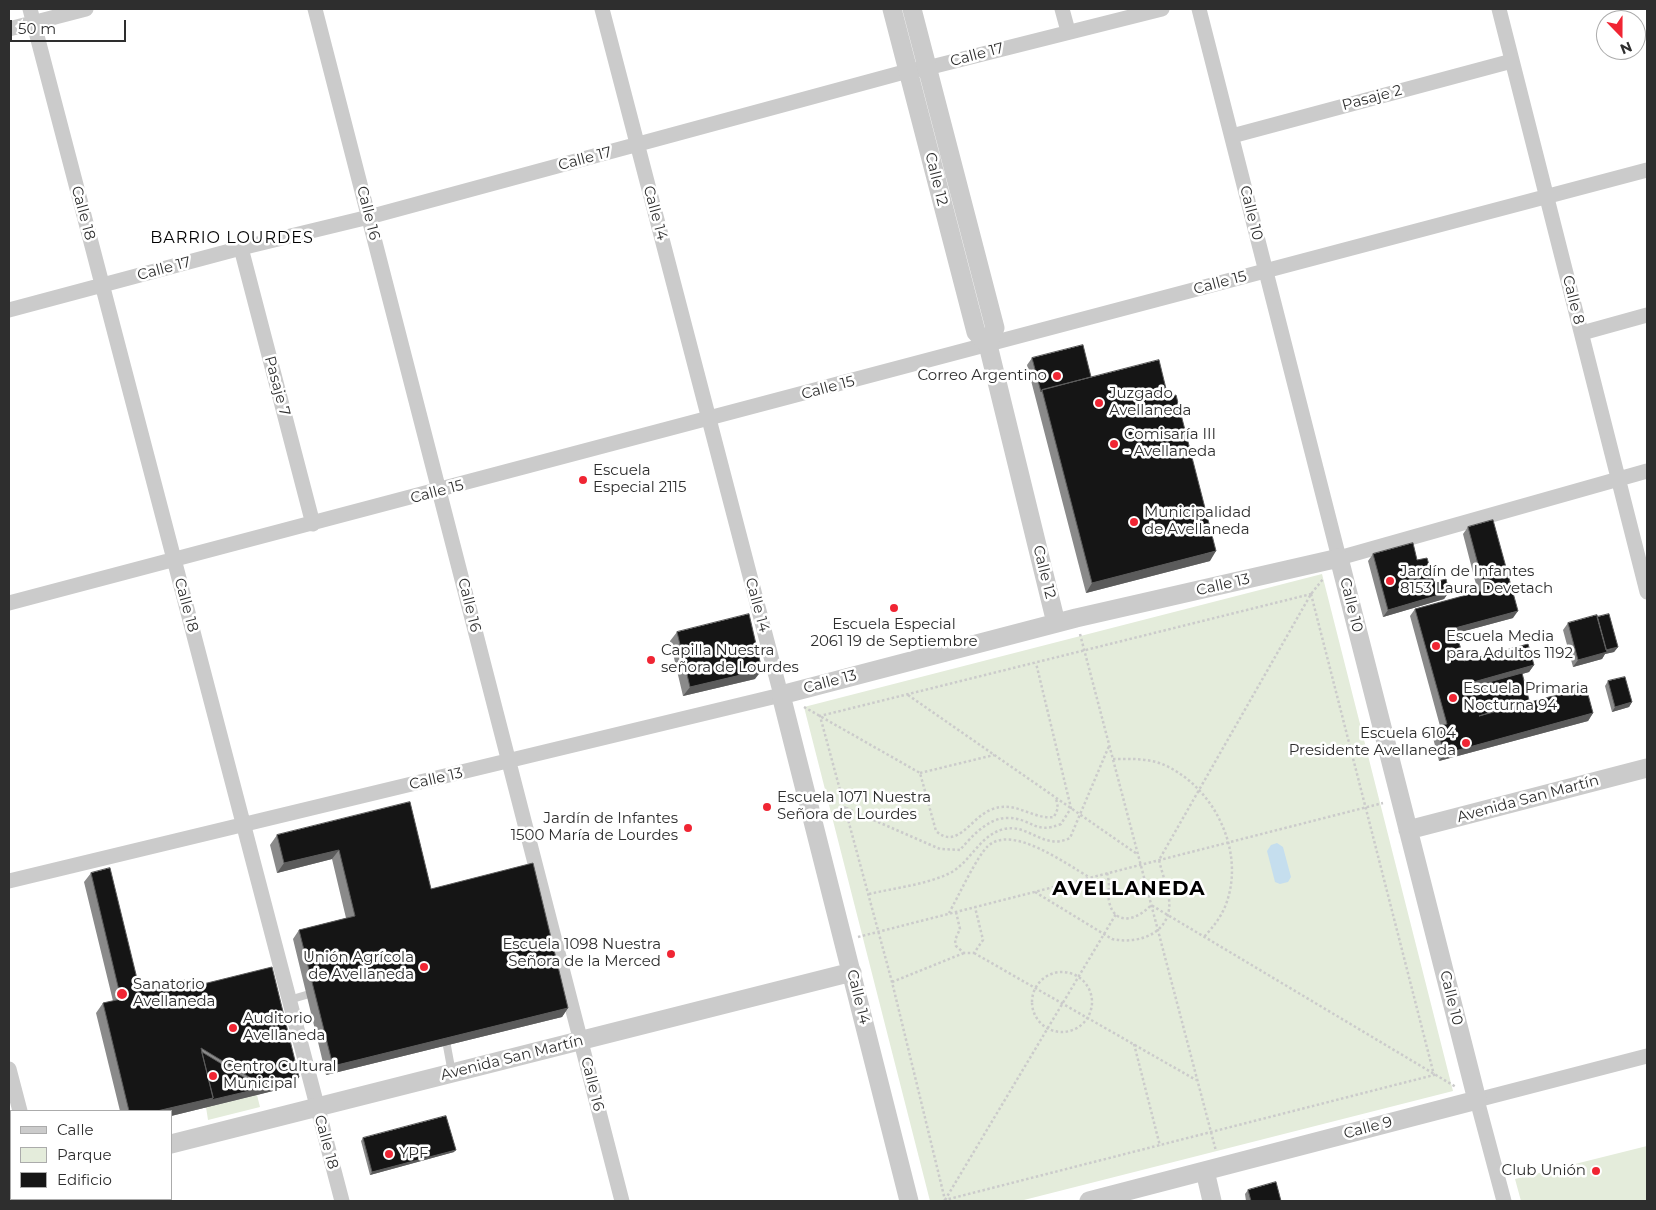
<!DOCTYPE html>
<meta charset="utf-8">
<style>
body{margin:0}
#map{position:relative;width:1656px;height:1210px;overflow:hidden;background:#fff;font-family:Montserrat,sans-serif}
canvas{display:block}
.frame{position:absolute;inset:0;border:10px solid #2e2e2e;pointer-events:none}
.legend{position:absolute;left:10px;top:1110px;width:162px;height:90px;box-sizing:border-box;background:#fff;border:1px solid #ababab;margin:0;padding:6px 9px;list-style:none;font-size:15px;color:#2e2e2e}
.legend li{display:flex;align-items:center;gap:10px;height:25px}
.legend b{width:25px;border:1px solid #ababab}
.north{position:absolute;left:1596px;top:10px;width:50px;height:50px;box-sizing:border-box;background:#fff;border:1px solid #ababab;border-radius:50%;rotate:158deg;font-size:14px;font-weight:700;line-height:20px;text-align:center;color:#2e2e2e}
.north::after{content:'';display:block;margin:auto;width:18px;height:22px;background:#f02533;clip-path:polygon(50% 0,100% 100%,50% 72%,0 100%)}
.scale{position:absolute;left:10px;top:20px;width:116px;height:22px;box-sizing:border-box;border:2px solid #2e2e2e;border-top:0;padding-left:6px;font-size:15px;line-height:18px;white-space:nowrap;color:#2e2e2e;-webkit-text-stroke:4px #fff;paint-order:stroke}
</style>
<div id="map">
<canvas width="1656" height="1210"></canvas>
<div class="frame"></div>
<ul class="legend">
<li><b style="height:6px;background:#cbcbcb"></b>Calle</li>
<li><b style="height:14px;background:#e4ecdb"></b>Parque</li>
<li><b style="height:14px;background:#151515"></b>Edificio</li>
</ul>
<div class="north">N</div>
<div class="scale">50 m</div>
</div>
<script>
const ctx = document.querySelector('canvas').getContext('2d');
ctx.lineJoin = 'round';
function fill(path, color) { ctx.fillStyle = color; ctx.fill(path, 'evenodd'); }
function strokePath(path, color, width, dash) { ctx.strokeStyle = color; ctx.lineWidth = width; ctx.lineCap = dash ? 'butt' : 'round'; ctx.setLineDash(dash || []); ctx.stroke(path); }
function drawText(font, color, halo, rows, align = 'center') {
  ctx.font = font + ' Montserrat,sans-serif'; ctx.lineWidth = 5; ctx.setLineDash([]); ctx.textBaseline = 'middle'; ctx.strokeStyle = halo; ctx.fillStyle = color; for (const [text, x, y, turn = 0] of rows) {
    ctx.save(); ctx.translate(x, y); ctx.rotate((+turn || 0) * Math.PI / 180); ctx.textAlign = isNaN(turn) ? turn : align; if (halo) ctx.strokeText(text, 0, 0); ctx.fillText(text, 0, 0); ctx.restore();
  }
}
fill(new Path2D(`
 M1322,574L1453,1091L1020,1201H930L804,707Z
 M257,1095L260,1107L208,1120L206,1107Z
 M1647,1146V1201H1521L1515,1179Z`), '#e4ecdb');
fill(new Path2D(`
 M1277,843L1283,847L1291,877L1288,882L1280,884L1275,882L1267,851L1271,845Z`), '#c5deee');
strokePath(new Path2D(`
 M1311,594L1434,1075L945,1200L892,982L820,716Z
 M1080,634L1216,1151
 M908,695L1137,854
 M804,707L920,773L936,831C957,850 970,819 990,810C1015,799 1032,820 1054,817L1058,808L1056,798
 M1113,759C1130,759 1147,758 1162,764C1215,786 1248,855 1224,909C1219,920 1212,928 1204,937
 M920,773L994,755
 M846,808L940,849L960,850C971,837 989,817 1008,818C1032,818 1034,835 1061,824L1071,808L1036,663
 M1107,873C1111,887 1107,889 1109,901C1114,927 1138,920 1151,905L1456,1087
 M1035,892L1112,939C1140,945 1173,932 1169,899C1167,886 1162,873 1159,860L1311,594L1323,579
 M869,894C894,888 924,885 948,874C970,864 979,835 1004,829C1028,823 1044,851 1070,838L1109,746
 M956,912L960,929L955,940L956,946L964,953H974L983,940L975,907
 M949,913C958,897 977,856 988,846C1012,824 1066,864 1089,877
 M858,937L1383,803
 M974,953L1196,1080
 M1032 1002a30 30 0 1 1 60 0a30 30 0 1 1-60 0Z
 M892,982L964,953
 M1134,1044L1160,1146
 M945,1200L1116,914`), '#cbcbcb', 2.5, [2.5, 2.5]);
strokePath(new Path2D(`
 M289,1000L306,995
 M447,1046L452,1073`), '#cbcbcb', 8);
strokePath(new Path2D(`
 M30,9L342,1201
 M315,9L622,1201
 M1062,9L1068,31
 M1199,9L1339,558L1647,471
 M1499,9L1647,592
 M9,29L86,9
 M1232,136L1512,61
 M241,248L313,524
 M9,310L241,248L369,217L908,71L927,68L1162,9
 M1582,333L1647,315
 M9,603L1647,170
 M9,881L781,695L602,9
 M9,1069L20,1111
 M43,1199V1201
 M1504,1201L1477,1100L1647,1056`), '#cbcbcb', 15);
strokePath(new Path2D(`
 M892,9L976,332L988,345L1056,623
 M912,9L995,328L988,345
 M1408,830L1647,768
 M171,1144L852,972
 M1205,1171L1212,1201
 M9,1185L11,1184
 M909,1201L781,695L1076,618L1339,558L1477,1100L1089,1201`), '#cbcbcb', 19);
fill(new Path2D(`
 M1032,358L1091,377L1210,561L1086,593L1027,365Z
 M1468,527L1513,618L1457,633L1464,661L1534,665L1529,672L1522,674L1528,702L1593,713L1588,721L1439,761L1432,734L1437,727L1440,726L1410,616L1415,609L1478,592L1463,534Z
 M1373,554L1417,560L1434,582L1449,592L1444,599L1383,617L1368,561Z
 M1568,623L1618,647L1614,652L1605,654L1602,659L1573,667L1563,630Z
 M677,632L755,679L683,696L670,641Z
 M1608,681L1632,702L1629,707L1612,712L1605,686Z
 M410,802L431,889L568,1008L562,1017L326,1075L293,939L299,930L346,918L332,859L277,873L270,845L277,835Z
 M91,873L140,991L187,988L299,1077L293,1086L171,1116V1111H120L96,1013L103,1003L113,1001L84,882Z
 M363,1138L454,1152L370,1175L361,1141Z
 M1248,1190L1281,1201H1246L1245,1194Z`), '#8a8a8a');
fill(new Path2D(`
 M1216,551L1210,561L1086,593L1092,583Z
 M1449,592L1444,599L1383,617L1388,610Z
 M1518,611L1513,618L1450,635L1455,628Z
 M1618,647L1614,652L1605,654L1602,659L1573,667L1578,660Z
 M1534,665L1529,672L1465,690L1470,683Z
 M762,670L755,679L683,696L690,687Z
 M1529,700L1524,707L1479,716Z
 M1632,702L1629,707L1612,712L1615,707Z
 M1593,713L1588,721L1439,761L1444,754Z
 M339,850L332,859L277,873L284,863Z
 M568,1008L562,1017L326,1075L333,1066Z
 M299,1077L293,1086L257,1095L171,1116V1111H157L213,1098L262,1088L264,1086Z
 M456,1150L454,1152L370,1175L372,1172Z`), '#5b5b5b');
const building = new Path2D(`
 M1083,345L1091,377L1042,390L1041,392L1032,358Z
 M1159,360L1168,397L1176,395L1216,551L1092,583L1042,390Z
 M1493,520L1518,611L1455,628L1464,661L1528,644L1534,665L1470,683L1471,687L1522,673L1529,700L1479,716L1586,687L1593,713L1444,754L1437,727L1447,724L1415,609L1485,590L1468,527Z
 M1413,543L1417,560L1427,558L1434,582L1446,579L1449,592L1388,610L1373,554Z
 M749,614L762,670L690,687L677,632Z
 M1609,614L1618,647L1606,650L1597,617Z
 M1597,615L1607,652L1578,660L1568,623Z
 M1625,677L1632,702L1615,707L1608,681Z
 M410,802L431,889L533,863L568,1008L333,1066L299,930L355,916L339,850L284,863L277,835Z
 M110,868L140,991L185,980L187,988L272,967L299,1077L264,1086L201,1048L213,1098L157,1111H129L103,1003L121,999L91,873Z
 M202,1052L240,1075L262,1088L211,1100L213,1098Z
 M446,1116L456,1150L372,1172L363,1138Z
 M1276,1182L1281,1201H1251L1248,1190Z`);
fill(building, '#151515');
strokePath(building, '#5b5b5b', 1);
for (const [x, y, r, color] of [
 [1057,376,5,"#f02533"],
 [1099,403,5,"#f02533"],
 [1114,444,5,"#f02533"],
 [583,480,5,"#f02533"],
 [1134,522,5,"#f02533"],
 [1390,581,5,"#f02533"],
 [894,608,5,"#f02533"],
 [1436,646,5,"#f02533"],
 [651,660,5,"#f02533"],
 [1453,698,5,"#f02533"],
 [1466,743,5,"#f02533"],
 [767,807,5,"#f02533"],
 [688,828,5,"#f02533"],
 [671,954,5,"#f02533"],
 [424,967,5,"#f02533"],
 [122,994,6,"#f02533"],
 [233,1028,5,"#f02533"],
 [213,1076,5,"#f02533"],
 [389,1154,5,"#f02533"],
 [1596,1171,5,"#f02533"]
]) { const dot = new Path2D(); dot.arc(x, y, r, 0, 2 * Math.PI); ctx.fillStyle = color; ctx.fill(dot); strokePath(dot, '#fff', 2); }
drawText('15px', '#2e2e2e', '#fff', [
 ["Calle 17",977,55,-15],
 ["Pasaje 2",1372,98,-15],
 ["Calle 17",585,159,-15],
 ["Calle 12",936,179,76],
 ["Calle 18",83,213,75],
 ["Calle 16",368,213,76],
 ["Calle 14",655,213,75],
 ["Calle 10",1251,213,76],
 ["Calle 17",164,269,-15],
 ["Calle 15",1220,283,-15],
 ["Calle 8",1573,300,76],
 ["Pasaje 7",277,386,75],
 ["Calle 15",828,388,-15],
 ["Calle 15",437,492,-15],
 ["Calle 12",1044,572,76],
 ["Calle 13",1223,585,-13],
 ["Calle 18",186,605,75],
 ["Calle 16",469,605,76],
 ["Calle 14",757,605,75],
 ["Calle 10",1351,605,76],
 ["Calle 13",830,682,-15],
 ["Calle 13",436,779,-13],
 ["Avenida San Martín",1528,799,-15],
 ["Calle 14",858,997,76],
 ["Calle 10",1451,998,76],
 ["Avenida San Martín",512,1058,-14],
 ["Calle 16",592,1084,76],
 ["Calle 9",1368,1128,-15],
 ["Calle 18",326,1142,75]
]);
drawText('15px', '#2e2e2e', '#fff', [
 ["Correo Argentino",1047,376,"right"],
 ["Juzgado",1109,394],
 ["Avellaneda",1109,411],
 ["Comisaría III",1124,435],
 ["- Avellaneda",1124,452],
 ["Escuela",593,471],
 ["Especial 2115",593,488],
 ["Municipalidad",1144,513],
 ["de Avellaneda",1144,530],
 ["Jardín de Infantes",1400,572],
 ["8153 Laura Devetach",1400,589],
 ["Escuela Especial",894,625,"center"],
 ["2061 19 de Septiembre",894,642,"center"],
 ["Escuela Media",1446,637],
 ["para Adultos 1192",1446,654],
 ["Capilla Nuestra",661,651],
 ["señora de Lourdes",661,668],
 ["Escuela Primaria",1463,689],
 ["Nocturna 94",1463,706],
 ["Escuela 6104",1456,734,"right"],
 ["Presidente Avellaneda",1456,751,"right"],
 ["Escuela 1071 Nuestra",777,798],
 ["Señora de Lourdes",777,815],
 ["Jardín de Infantes",678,819,"right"],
 ["1500 María de Lourdes",678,836,"right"],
 ["Escuela 1098 Nuestra",661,945,"right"],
 ["Señora de la Merced",661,962,"right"],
 ["Unión Agrícola",414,958,"right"],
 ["de Avellaneda",414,975,"right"],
 ["Sanatorio",133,985],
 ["Avellaneda",133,1002],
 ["Auditorio",243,1019],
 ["Avellaneda",243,1036],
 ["Centro Cultural",223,1067],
 ["Municipal",223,1084],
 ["YPF",399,1154],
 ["Club Unión",1586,1171,"right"]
], 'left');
ctx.letterSpacing = '1px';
drawText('16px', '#000', '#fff', [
 ["BARRIO LOURDES",232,238]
]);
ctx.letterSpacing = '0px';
ctx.letterSpacing = '1px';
drawText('bold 20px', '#000', '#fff', [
 ["AVELLANEDA",1129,889]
]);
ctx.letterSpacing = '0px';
</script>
